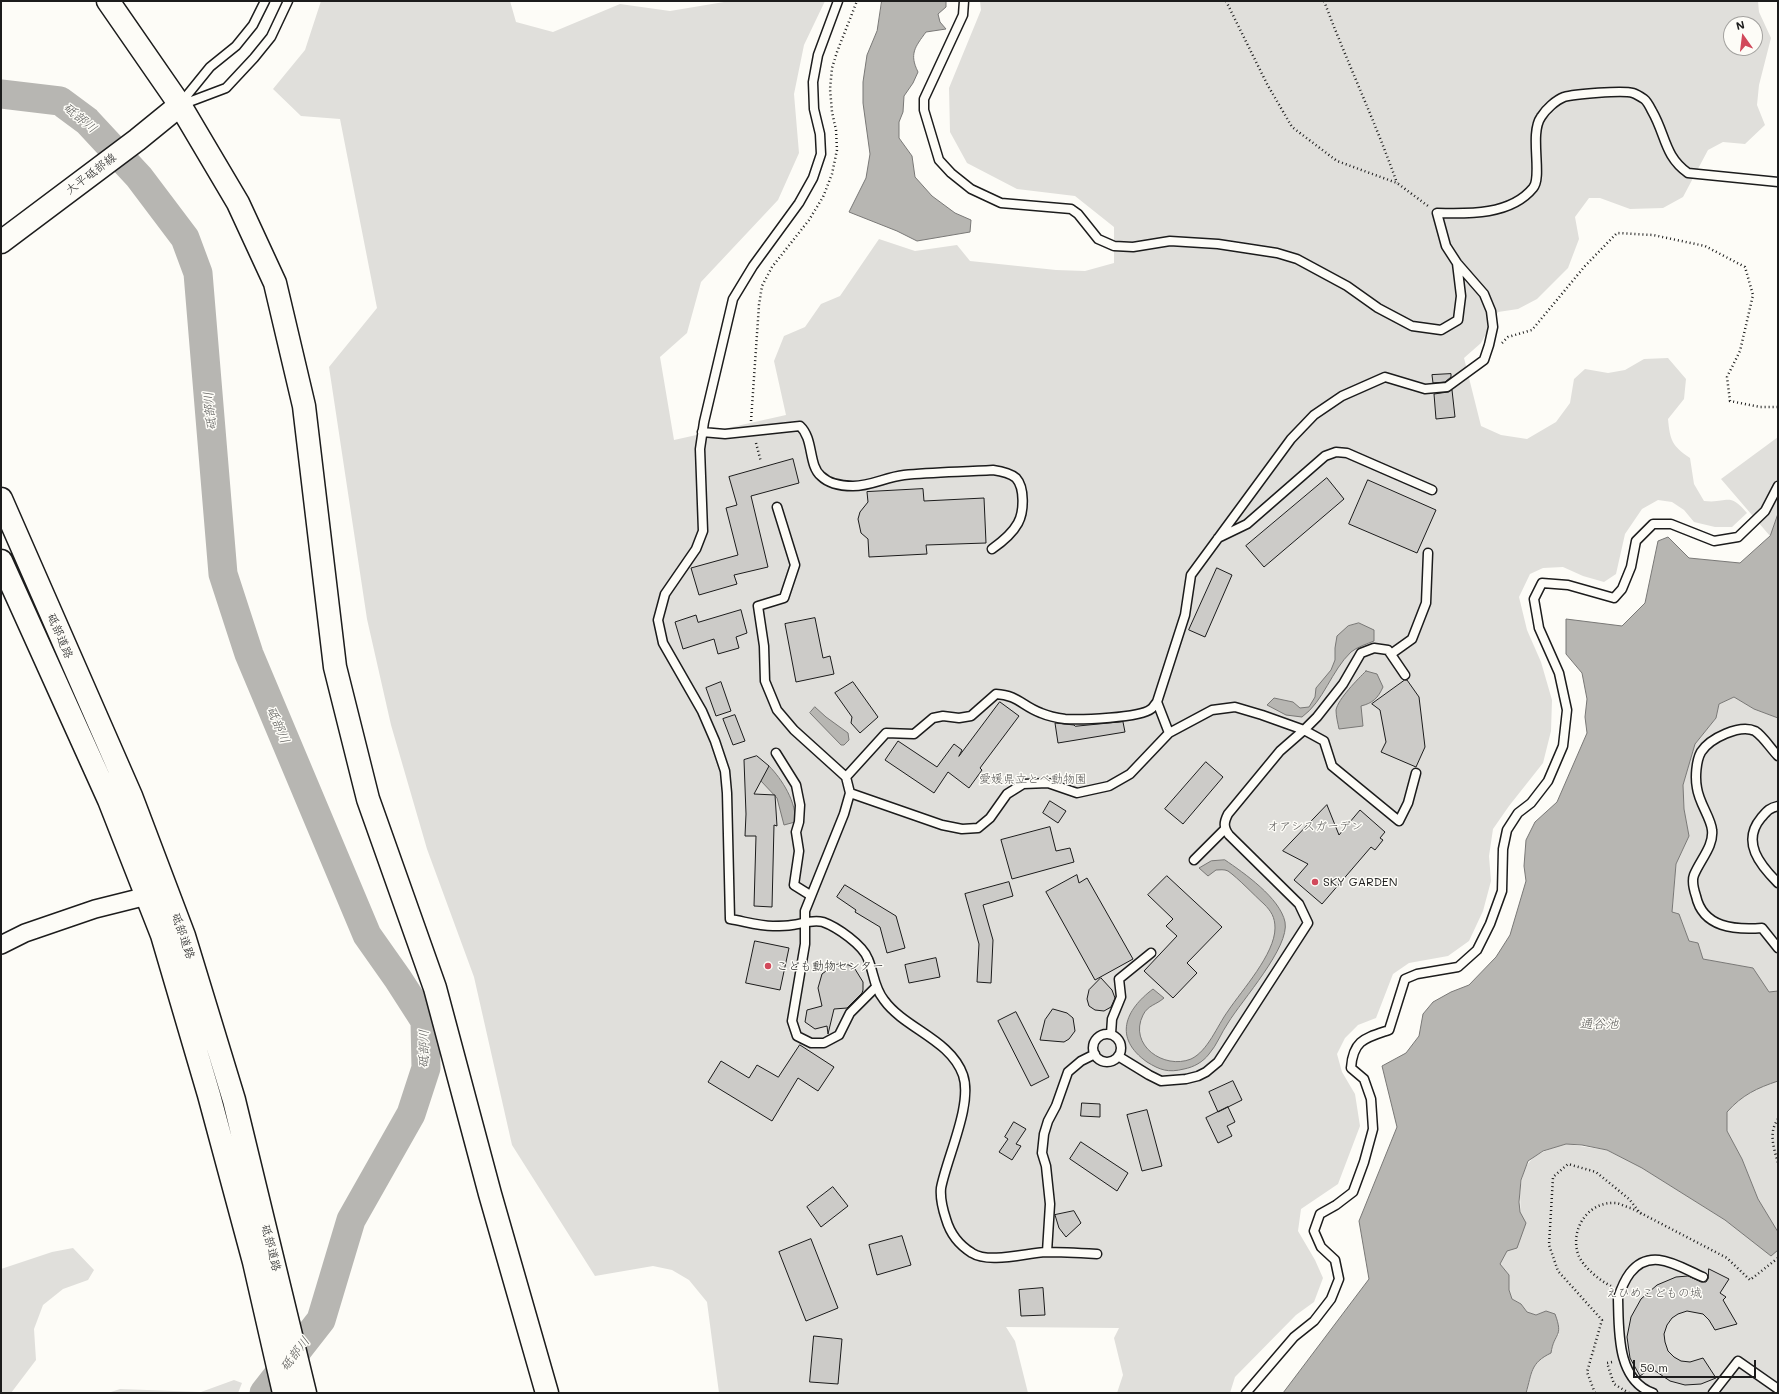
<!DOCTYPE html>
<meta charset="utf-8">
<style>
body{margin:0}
#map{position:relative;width:1779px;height:1394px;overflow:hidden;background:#fdfcf7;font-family:Mali,sans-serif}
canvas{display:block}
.frame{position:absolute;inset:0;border:2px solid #1c1c1c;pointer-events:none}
.north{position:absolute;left:1723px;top:16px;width:40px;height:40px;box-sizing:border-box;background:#fdfcf7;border:1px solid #a3a29f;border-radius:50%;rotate:346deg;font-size:11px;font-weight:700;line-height:16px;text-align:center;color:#1c1c1c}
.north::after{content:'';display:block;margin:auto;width:14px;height:18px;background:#d1495b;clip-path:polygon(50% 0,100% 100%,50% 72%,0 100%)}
.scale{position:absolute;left:1633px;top:1360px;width:123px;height:18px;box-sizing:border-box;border:2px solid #1c1c1c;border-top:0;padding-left:5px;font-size:12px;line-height:14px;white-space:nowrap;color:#1c1c1c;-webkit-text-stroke:3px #fdfcf7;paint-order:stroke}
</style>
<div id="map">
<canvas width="1779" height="1394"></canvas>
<div class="frame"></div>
<div class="north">N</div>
<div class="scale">50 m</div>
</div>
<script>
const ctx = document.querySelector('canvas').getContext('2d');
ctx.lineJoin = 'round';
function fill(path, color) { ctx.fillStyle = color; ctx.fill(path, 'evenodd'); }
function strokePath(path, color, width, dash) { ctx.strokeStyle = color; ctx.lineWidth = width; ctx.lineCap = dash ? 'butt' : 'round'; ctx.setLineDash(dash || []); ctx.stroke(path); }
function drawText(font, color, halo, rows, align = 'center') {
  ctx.font = font + ' Mali,"Klee One",sans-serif'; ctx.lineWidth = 3; ctx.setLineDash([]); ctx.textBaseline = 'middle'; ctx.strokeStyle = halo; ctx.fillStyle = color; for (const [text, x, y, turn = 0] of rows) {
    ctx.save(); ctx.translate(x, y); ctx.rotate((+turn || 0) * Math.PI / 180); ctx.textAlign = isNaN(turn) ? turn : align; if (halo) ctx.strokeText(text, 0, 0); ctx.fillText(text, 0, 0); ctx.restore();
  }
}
fill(new Path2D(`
 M321,1H510L516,22L553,32L620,4L670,11L730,1H825L804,45L794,94L799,153L778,200L701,282L687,333L660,357L674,440L786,415L774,361L784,336L805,327L821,304L840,296L879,239L915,251L957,245L970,261L1056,270L1085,271L1114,263V227L1075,196L1017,189L967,163L950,132L949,88L981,10L980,1H1758L1759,12L1771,38L1759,85L1757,105L1765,125L1745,144L1723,142L1708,150L1683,197L1663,208L1630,209L1600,198H1589L1575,217L1579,239L1568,268L1537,299L1518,309L1498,312L1481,343L1464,358L1481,426L1501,435L1527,439L1556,422L1570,403L1574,379L1585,369L1608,373L1625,370L1644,359L1668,358L1686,379L1684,399L1668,419C1670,440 1672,446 1690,458L1694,484L1704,501C1728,504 1728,491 1747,513L1732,527H1715L1694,522L1684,510L1672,502L1658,500L1642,509L1625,534L1616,574L1604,582L1583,576L1563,567L1543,568L1530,574L1519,597L1527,630L1541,662L1552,700L1551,731L1543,763L1509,806L1493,829L1489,856L1491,881L1483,911L1469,941L1448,956L1409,963L1393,974L1376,1018L1358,1025L1345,1038L1337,1054L1342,1072L1355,1094L1360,1126L1338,1184L1301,1209L1298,1231L1315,1260L1323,1278L1314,1302L1296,1315L1235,1377L1230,1393H1117L1123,1375L1114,1338L1119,1328L1006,1327L1015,1341L1028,1393H719L707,1302L689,1280L672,1270L653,1266L595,1276L512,1145L474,977L427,849L391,725L367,619L329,367L377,308L340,119L301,116L273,89L305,50ZM1731,24H1755V48H1731Z
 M1778,437V514L1770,536L1721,479Z
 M1734,697L1754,709L1778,718V991L1769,992L1753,968L1703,959L1698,943L1689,941L1679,914L1672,913L1676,864L1689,836L1684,809L1683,785L1695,744L1716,718L1719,704Z
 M1778,1081V1232L1758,1199L1742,1159L1727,1131V1112C1743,1095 1756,1088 1778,1081Z
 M1566,1144L1607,1150L1642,1168L1725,1220L1771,1255L1778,1250V1393H1526C1532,1373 1530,1363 1551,1352L1552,1343L1559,1334L1546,1311L1536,1315L1527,1312L1521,1304L1512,1299L1509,1290V1275L1500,1264C1508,1249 1517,1230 1520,1213C1521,1207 1520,1200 1520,1194C1523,1158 1533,1154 1566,1144Z
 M73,1248L94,1270L88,1280L63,1289L43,1305L34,1329L36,1360L11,1393H1V1269L52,1252Z
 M234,1380L242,1383L238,1393H108L120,1389L201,1392Z`), '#e0dfdb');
const water = new Path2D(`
 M882,1H946V7L938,14L940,22L946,29L926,32C915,47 909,54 918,72L913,83L904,96L903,112L899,122V138L912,156L915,177L932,196L955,213L971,220L970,232L917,241L897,231L849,212L866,178L870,154L863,103V82L867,55L877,31Z
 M1778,514V718L1754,709L1734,697L1719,704L1716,718L1695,744L1683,785L1684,809L1689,836L1676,864L1672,912L1679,914L1689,941L1698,943L1703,959L1753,968L1769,992L1778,991V1081C1757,1088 1742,1095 1727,1112V1131L1742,1159L1758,1199L1778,1232V1250L1771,1256L1725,1220L1642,1168L1607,1150L1582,1145L1566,1144L1543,1151L1528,1161L1521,1180L1519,1202L1520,1212L1526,1223L1517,1248L1507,1251L1500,1264L1509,1275V1290L1512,1299L1521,1304L1527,1312L1536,1315L1546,1311L1555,1314C1564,1338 1554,1332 1551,1353C1530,1363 1532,1373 1526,1393H1283L1369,1279L1359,1221L1397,1127L1382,1066L1406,1053L1419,1036L1423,1014L1433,1002L1451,992L1469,985L1496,957L1510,935L1526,881L1524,866L1526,840L1535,822L1557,802L1587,733L1585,717L1587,699L1582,673L1566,654V619L1622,626L1645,603L1658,541L1668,537L1689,558L1740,563L1770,536Z
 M1359,623L1374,630V641C1367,644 1357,647 1351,652C1331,671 1324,701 1302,717L1286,715L1267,705L1274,698L1293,702L1300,708L1309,707L1315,697L1316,688L1331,670L1335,660V648L1337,636L1348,626Z
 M1366,671L1377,674L1383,687C1378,698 1373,703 1361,706L1363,726L1339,729C1338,724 1336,716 1336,710C1338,699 1358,679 1366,671Z
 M815,707L826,717L848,733L849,740L844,745H841L810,713Z
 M769,766C782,779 797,803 795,822L784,825L777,798L761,781Z
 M1225,860C1244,873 1280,898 1285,922C1290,947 1242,1000 1228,1023C1221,1033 1217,1045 1209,1054C1203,1062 1194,1067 1184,1069C1168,1073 1160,1070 1147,1062C1113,1038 1125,1010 1153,989L1164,998C1156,1005 1148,1005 1143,1015C1128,1045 1164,1070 1191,1059C1208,1051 1217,1026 1228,1011C1242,990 1275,954 1275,928C1275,917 1271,911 1264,904C1254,895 1238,878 1228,871C1224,869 1220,870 1216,870L1208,876L1199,868L1211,861Z`);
fill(water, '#b7b6b2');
strokePath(water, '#797876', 1);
strokePath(new Path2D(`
 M1,94L60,101L87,121L139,177L185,238L198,273L223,574L249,654L367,935L398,979L425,1021L426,1068L411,1114L351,1220L321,1320L264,1393`), '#b7b6b2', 29);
const building = new Path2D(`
 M1451,374V377L1445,382L1433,383L1432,375Z
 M1452,390L1455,417L1436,419L1434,394L1448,392Z
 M793,459L799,483L751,496L768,567L734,575L737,584L699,595L691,568L738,555L726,508L737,505L729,477Z
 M1327,478L1344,499L1264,567L1246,546Z
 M1368,480L1436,510L1417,553L1349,524Z
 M923,489L924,501L984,498L986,543L926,545L927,554L869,557L868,539L861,533L858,519L860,512L868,502L867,492Z
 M1217,568L1232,575L1205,637L1189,630Z
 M741,610L747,633L736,637L739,648L718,654L714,639L683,649L675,622L696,615L698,622Z
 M815,618L823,658L830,656L834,674L796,682L785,624Z
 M1405,680H1407L1419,697L1425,747L1416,767L1381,752L1386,742L1380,710L1372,704Z
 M721,682L731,711L716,716L706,688Z
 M853,682L878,717L860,733L851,723L852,717L835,693Z
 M1000,702L1019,716L980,768L982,770L969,788L948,772L934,793L885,760L898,741L937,767L954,744L962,750L959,756Z
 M735,715L745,741L733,745L723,719Z
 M1123,722L1125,732L1058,743L1055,723L1074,725L1075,726Z
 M757,756L769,766L754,794L775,795L777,826L774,825L772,907L754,906L756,836H745L746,814L744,760Z
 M1206,762L1223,777L1183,824L1165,809Z
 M1050,801L1066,811L1058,823L1043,813Z
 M1327,805L1339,835L1360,810L1385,832L1380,838L1383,840L1375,850L1371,847L1322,904L1294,880L1308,864L1283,851Z
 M1050,827L1056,851L1070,848L1074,862L1012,879L1001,840Z
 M1077,875L1079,883L1087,878L1133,959L1095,980L1046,892Z
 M1167,876L1222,927L1187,963L1197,973L1173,998L1144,971L1177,936L1166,926L1173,919L1148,895Z
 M1009,882L1013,896L983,905L993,940L991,983L977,982L979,944L965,894Z
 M845,885L896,916L905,948L887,953L880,927L855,912L856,910L837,897Z
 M755,941L789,948L780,990L746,983Z
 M936,958L940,977L909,983L905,965Z
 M841,964L849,965L855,969L863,982V990L862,993L847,1008L834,1009L828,1034L827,1026L815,1029L805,1022L807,1010L822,1006L818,988L822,974L834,965Z
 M1101,978L1112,990L1115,998L1111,1007L1104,1011L1095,1010L1089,1006L1087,999L1089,990Z
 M1053,1009L1067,1013L1073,1018L1075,1031L1069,1039L1064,1042L1040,1040L1045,1020Z
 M1016,1012L1049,1077L1031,1086L998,1021Z
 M800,1045L834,1067L818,1091L798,1078L772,1121L708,1082L721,1061L749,1078L757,1065L778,1077Z
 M1233,1081L1242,1100L1218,1112L1209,1092Z
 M1082,1103L1100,1104V1117L1081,1116Z
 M1228,1107L1235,1122L1227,1126L1232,1136L1218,1143L1206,1118Z
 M1147,1110L1162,1166L1142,1171L1127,1115Z
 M1014,1122L1026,1129L1016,1144L1021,1146L1012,1160L999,1152L1008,1139L1005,1137Z
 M1081,1142L1128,1173L1117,1191L1070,1159Z
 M833,1187L848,1206L821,1227L807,1207Z
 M1074,1211L1081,1223L1066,1237L1059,1228L1055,1215Z
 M902,1236L911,1265L877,1275L869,1245Z
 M811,1239L838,1308L806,1321L779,1252Z
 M1709,1269L1729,1279L1720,1293L1726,1297L1723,1300L1737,1324L1715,1330L1709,1320L1703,1314L1687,1311L1678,1314L1672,1318L1667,1325L1664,1334L1665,1342L1668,1351L1674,1357L1681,1361L1690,1362L1703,1358L1716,1378L1701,1384L1685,1385L1670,1381L1651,1368L1640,1376L1630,1358L1627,1337L1631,1317L1641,1299L1657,1285L1676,1277L1688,1276L1701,1282H1706L1708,1279Z
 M1043,1288L1045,1315L1021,1316L1019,1290Z
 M814,1336L842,1339L838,1384L810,1382Z`);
fill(building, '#cccbc8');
strokePath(building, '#1c1c1c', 1);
const lane = new Path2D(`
 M838,1L818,55L813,82L814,109L820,134L821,154L813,178L799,203L753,266L733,299L704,422L700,449L703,531L696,549L665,594L658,620L663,643L702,711L715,741L725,771L727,793L730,919C743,921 759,926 773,926C779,926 786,926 792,925C802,924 812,919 823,922C837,927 863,945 868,959C874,973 874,988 884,1000C905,1029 950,1039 963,1075C973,1104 947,1157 941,1188C940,1198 943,1210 946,1219C950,1233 959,1245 972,1253C989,1264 1026,1253 1046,1252C1063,1252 1080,1253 1097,1254
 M964,1L963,15L924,99V110L939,160L951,173L971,189L1001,203L1071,209L1078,214L1098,239L1114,246L1133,247L1170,241L1218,244L1277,253L1297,259L1347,286L1378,308L1412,326L1441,330L1458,320L1461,296L1457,263
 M180,104L210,67L236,46L253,25L265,1
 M181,105L226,88L254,58L271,37L288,1
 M702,432L725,434L800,426C814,439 808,465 821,476C829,484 842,486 853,486C871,486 886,477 904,475C933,472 963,472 993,470C1000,471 1010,473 1016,478C1025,488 1024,512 1018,523C1012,534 1002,542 992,549
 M777,507L795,565L784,598L758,606L764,646L765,681L777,710L794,730L846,777
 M1218,538L1247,524L1325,456L1336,452L1347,453L1432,490
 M1391,654L1412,639L1426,603L1428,553
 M1405,675L1388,650L1374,648L1361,653L1343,684L1317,717L1304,730L1324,741L1332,766L1399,821L1408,803L1416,773
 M1157,702L1169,733
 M776,753L796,785L800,805L799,822L796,832L799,851L794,885L810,895
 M1778,756C1771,749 1763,736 1755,731C1740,724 1710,738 1701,752C1696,761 1695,778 1697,788C1699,803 1711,818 1712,830C1714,846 1700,860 1694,875C1692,880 1694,890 1696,896C1703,928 1735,930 1762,928L1778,948
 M850,793L846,777L886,733L914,734L933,718L943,716L959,718L971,716L996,694C1018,695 1022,706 1041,713C1048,716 1057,718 1065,719C1080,720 1140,718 1151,709C1153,708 1155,704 1157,702L1185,615L1191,575L1291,439L1314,415L1342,396L1385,377L1425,389L1447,387L1484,360L1489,345L1493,327L1491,311L1484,294L1457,263L1446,246L1437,213C1469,214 1511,215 1533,188C1543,177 1529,134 1541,117C1546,109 1556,100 1564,97C1574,94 1623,90 1633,93C1636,94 1641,97 1644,99C1647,101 1650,107 1652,111C1666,135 1664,156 1688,173L1778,182
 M1778,806C1769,808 1767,811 1761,818C1741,842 1760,865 1778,883
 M1194,860L1225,829
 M876,987L850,1013L839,1035L824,1043H811L797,1036L792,1021L805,944V911L844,814L850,793L942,825L962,829L978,828L990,818L1007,794L1023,784L1048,783L1077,793L1109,786L1130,774L1169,733L1212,710L1235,707L1262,715L1304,730
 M1111,1034L1112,1019L1121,997L1119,979L1151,953
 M1093 1048a14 14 0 1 1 28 0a14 14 0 1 1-28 0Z
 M1118,1056L1149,1075L1161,1081L1186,1079L1198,1076L1206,1072L1218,1062L1308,923L1299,904L1229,835C1223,827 1224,822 1228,814L1280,751L1304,730
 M1047,1252L1050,1204L1046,1166L1042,1153L1044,1134L1048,1121L1056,1106L1068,1072L1081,1061L1095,1054
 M1246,1393L1294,1337L1314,1321L1331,1299L1339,1279L1335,1260L1321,1247L1314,1231L1320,1214L1336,1205L1353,1192L1364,1162L1373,1129L1371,1099L1364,1079L1351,1068C1353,1040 1365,1038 1389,1030L1405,979L1417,974L1458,967L1477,950L1490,924L1502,891L1503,849L1507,830L1518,813L1531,803L1548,781L1563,746L1567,710L1559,673L1539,628L1534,599L1542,583L1568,585L1614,598L1622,589L1631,567L1636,541L1653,524H1671L1714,541L1738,537L1765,511L1778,486
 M1653,1393C1616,1380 1619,1329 1618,1298C1621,1289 1624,1281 1630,1273C1651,1246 1679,1267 1703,1277
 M1713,1393L1738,1361L1778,1389`);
const street = new Path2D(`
 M1,945L25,933L95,909L159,893`);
const secondary = new Path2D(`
 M108,1L180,105L238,203L275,283L304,406L335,667L368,799L435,988L490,1194L547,1393`);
const primary = new Path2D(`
 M1,242L137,140L180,105`);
const highway = new Path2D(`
 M1,499L131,796L184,936L234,1100L305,1393
 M1,561L109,800L162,935L209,1095L254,1262L284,1393`);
strokePath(lane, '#1c1c1c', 11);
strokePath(street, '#1c1c1c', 20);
strokePath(secondary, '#1c1c1c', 25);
strokePath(primary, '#1c1c1c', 25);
strokePath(highway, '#1c1c1c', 25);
strokePath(new Path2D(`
 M1226,1L1267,84L1292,127L1337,161L1397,183L1428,206
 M1324,1C1347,62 1375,121 1397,183
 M1502,343L1508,337L1532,330L1585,266L1617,233L1653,235L1705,246L1745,267L1753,295L1740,351L1727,377L1730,401L1760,407H1778
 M751,421L759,305L762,286L772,267L809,220L823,197L832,174L837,150L836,130L832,112L830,89L832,68L837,52L857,1
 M756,443L761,462
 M1778,1119C1768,1133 1774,1148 1778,1163
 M1611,1286C1600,1281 1582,1266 1578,1254C1570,1229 1588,1201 1616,1203C1621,1204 1626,1207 1631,1208L1727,1258L1750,1280L1778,1258
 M1612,1362L1607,1363L1614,1384L1629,1393
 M1595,1393L1587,1372L1602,1320L1558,1271L1549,1245L1553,1177L1568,1164L1596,1172L1629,1199L1641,1214`), '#1c1c1c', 2.5, [1, 3]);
strokePath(lane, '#fdfcf7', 8);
strokePath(street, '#fdfcf7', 17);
strokePath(secondary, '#fdfcf7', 22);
strokePath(primary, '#fdfcf7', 22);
strokePath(highway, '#fdfcf7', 22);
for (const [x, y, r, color] of [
 [1315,882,4,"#d1495b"],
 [768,966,4,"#d1495b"]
]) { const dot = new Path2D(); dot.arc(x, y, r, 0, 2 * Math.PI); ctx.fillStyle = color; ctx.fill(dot); strokePath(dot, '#fdfcf7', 1.5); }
drawText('12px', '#1c1c1c', '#fdfcf7', [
 ["大平砥部線",91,174,-37],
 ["砥部道路",60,636,67],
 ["砥部道路",183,936,71],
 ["砥部道路",271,1248,76]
]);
drawText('12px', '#575655', '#fdfcf7', [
 ["愛媛県立とべ動物園",1033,779],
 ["オアシスガーデン",1315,826],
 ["えひめこどもの城",1654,1293]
]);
drawText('12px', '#1c1c1c', '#fdfcf7', [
 ["SKY GARDEN",1323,882],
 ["こども動物センター",776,966]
], 'left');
drawText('italic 13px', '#5a5a58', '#fdfcf7', [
 ["砥部川",80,118,40],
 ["砥部川",210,411,-95],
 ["砥部川",278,725,67],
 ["通谷池",1599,1024],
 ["砥部川",424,1049,-89],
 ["砥部川",295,1354,-52]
]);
</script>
